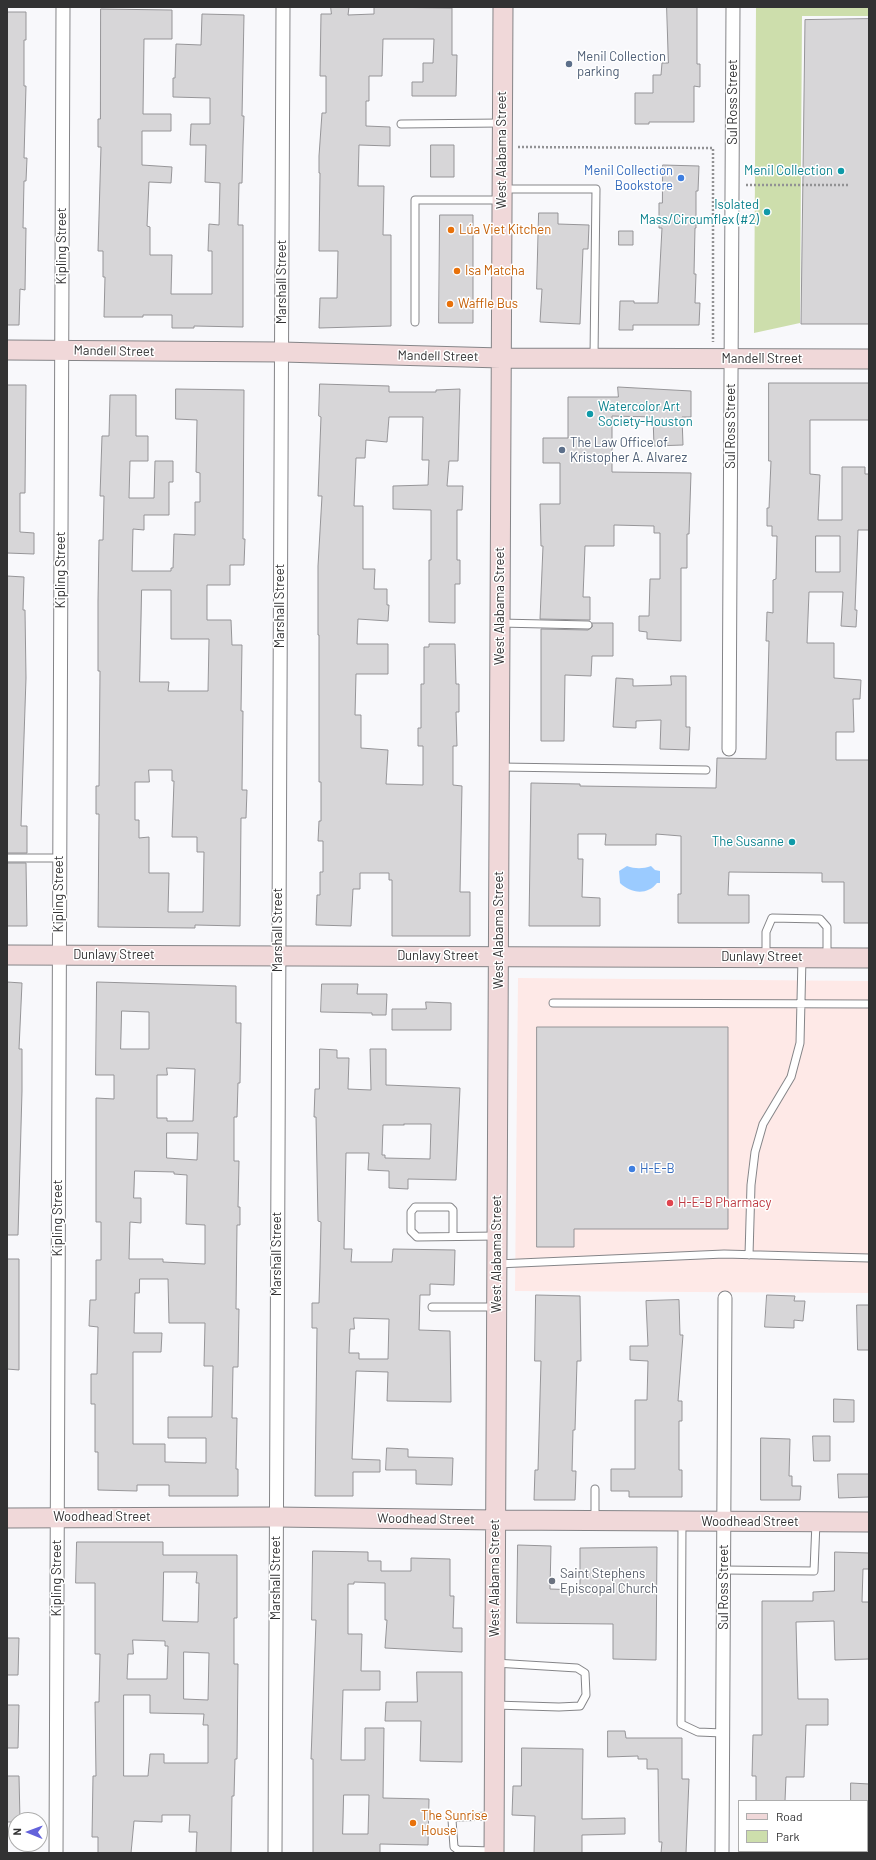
<!DOCTYPE html>
<meta charset="utf-8">
<style>
body{margin:0}
#map{position:relative;width:876px;height:1860px;overflow:hidden;background:#f8f8fb;font-family:Barlow,sans-serif}
canvas{display:block}
.frame{position:absolute;inset:0;border:8px solid #323233;pointer-events:none}
.legend{position:absolute;left:738px;top:1800px;width:130px;height:52px;box-sizing:border-box;background:#fff;border:1px solid #adadad;margin:0;padding:5px 7px;list-style:none;font-size:12px;color:#323233}
.legend li{display:flex;align-items:center;gap:8px;height:20px}
.legend b{width:20px;border:1px solid #adadad}
.north{position:absolute;left:8px;top:1812px;width:40px;height:40px;box-sizing:border-box;background:#fff;border:1px solid #adadad;border-radius:50%;rotate:271deg;font-size:11px;font-weight:700;line-height:16px;text-align:center;color:#323233}
.north::after{content:'';display:block;margin:auto;width:14px;height:18px;background:#6362db;clip-path:polygon(50% 0,100% 100%,50% 72%,0 100%)}
</style>
<div id="map">
<canvas width="876" height="1860"></canvas>
<div class="frame"></div>
<ul class="legend">
<li><b style="height:5px;background:#f0d8d9"></b>Road</li>
<li><b style="height:11px;background:#cddeac"></b>Park</li>
</ul>
<div class="north">N</div>
</div>
<script>
const ctx = document.querySelector('canvas').getContext('2d');
ctx.lineJoin = 'round';
function fill(path, color) { ctx.fillStyle = color; ctx.fill(path, 'evenodd'); }
function strokePath(path, color, width, dash) { ctx.strokeStyle = color; ctx.lineWidth = width; ctx.lineCap = dash ? 'butt' : 'round'; ctx.setLineDash(dash || []); ctx.stroke(path); }
function drawText(font, color, halo, rows, align = 'center') {
  ctx.font = font + ' Barlow,sans-serif'; ctx.lineWidth = 3; ctx.setLineDash([]); ctx.textBaseline = 'middle'; ctx.strokeStyle = halo; ctx.fillStyle = color; for (const [text, x, y, turn = 0] of rows) {
    ctx.save(); ctx.translate(x, y); ctx.rotate((+turn || 0) * Math.PI / 180); ctx.textAlign = isNaN(turn) ? turn : align; if (halo) ctx.strokeText(text, 0, 0); ctx.fillText(text, 0, 0); ctx.restore();
  }
}
fill(new Path2D(`
 M518,978L869,981V1293L515,1291Z`), '#fee9e7');
fill(new Path2D(`
 M756,7H869V16H802L800,323L754,333Z`), '#cddeac');
fill(new Path2D(`
 M627,866C635,869 643,869 651,866L655,870L660,871V883H657C647,896 630,893 620,883L619,871Z`), '#9bcbff');
const building = new Path2D(`
 M331,7H349L348,15L374,14V7L452,8V55H457L456,96H412V82H423V63H433L434,39H383L382,76H369V101H366V126L390,127V146L359,145L358,186H384L383,235H391V326L319,328L320,298H337L338,251H319L320,173H319V156L322,113H326V76H320L321,14H331Z
 M667,7H697V64H700V87L694,86V122H649V124H635V93H653V75H661L662,63H668Z
 M101,9L172,10V39H144L143,114H171V131H142V165L172,167L171,183L149,182L147,226L150,227V255H172L171,294H212V251H208L209,224L219,225L220,183L205,182L206,145H190L191,124H210V98L173,97V78H175L176,44L201,45L202,14L244,15L242,116H244L243,145L242,183H239L238,225H243V327L194,326V328H172V315H143V317H104L105,277H103V251H98L101,147H98V119H100Z
 M7,12H26V40H24V86H26L24,158H27L26,181H24L23,228H26L25,290L20,289L19,325H7Z
 M869,19V324H801L805,20Z
 M431,145H454V177H431Z
 M663,165L699,166L698,191H696V228H695L694,274H696L695,303H700L699,325H633V330H619L620,301H634V303H658L662,228H659V203H662Z
 M539,213H558V224L589,225L588,249H583L580,324L540,322L542,289H537Z
 M440,215H473V323H439Z
 M619,231H633V245H619Z
 M769,383H869V420H810V474L820,475L818,520H842V467H865V474H869V530H858L855,610H857L856,627L841,626L843,592H809L807,643H834V678L861,680L860,699H853L854,732H836V760H869V923H844V882H822V873L729,872L728,895H749V923H678V894H681V836L656,834V845H605L606,834H578V859H583L582,897L600,898V926H529L531,783L580,784V786L716,788L717,758L766,759L769,641H766L767,612L773,613V580L776,579L777,536H772V526H767V508H769L771,461H769ZM816,536H840V572H816Z
 M320,384L389,386V392H436V390L460,389L458,461H449L447,486H463L462,510H457V560H460V584H455V623L429,622V560H431V510L393,509V486L428,485L429,460H422L423,417H389L387,442L366,440L365,458H356L354,506H363V569H375L374,589H387V605H389L388,621L358,619L357,644H388V674H356L355,715H361V748L388,750L386,784L423,785V746H418V728H421V684H424V647H429V644H455L456,684H459V712H456L457,746H453V785L462,786L460,892H470V936H392V880H389V873H360V889H353L351,926L316,925L317,895H320V872H323V841H318L319,821H321V782H319V635H318V566L322,496H318L321,417L319,416Z
 M7,385H26L25,493H20V532L34,533V554L7,553Z
 M618,387L691,391V417H682L683,445L654,446L653,417L612,416V472L691,473L689,534H687V568H681V641L647,639V632L639,631V616H649L650,579H660V533H654V526L614,525V546H585L583,597H590V620L540,619L543,546H541L540,504H560V463H543V438H568V397H618Z
 M176,389L244,390L243,539H245L244,565H230V585H207V620H231L232,645H242L241,711H243L242,790H247L246,818H241L240,926L195,925V928L98,927L99,814H96V786H99L100,671H98V601L99,540H103L104,496H100L102,436H109L110,395H136V436H148V461H130L129,498H154L155,461H173V482H169V515H144V530L133,529L132,571H171V568H173L174,534L195,535V502H200V473L196,472L197,420L176,419ZM142,590H171V639H209L208,691H168L169,682H140ZM149,770H172V781H174L172,837H197V852H204L203,912H168L169,873H149V837L139,838V820H135V782H149Z
 M7,576L24,577L23,610H25L26,678L21,826H27V853H7Z
 M592,623H613V656H592L591,676L565,675L564,741H541V629L588,630L592,627Z
 M671,676H686V727H690L689,750L660,749L661,720L636,721V728L613,727L616,678L633,679V686L671,685Z
 M7,863H26L27,926H7Z
 M7,982L22,983L19,1049H22V1091L18,1235H7Z
 M97,982L236,986V1023H241L240,1083H238L237,1117H234V1161H239L238,1207H240V1225H237L236,1309H239L238,1367H233L232,1418H237L236,1469H238V1496H169V1485H137V1491L98,1490V1452H95V1404H91V1374H97L98,1327L89,1326L90,1300H96V1260H101V1222H96V1098L114,1099V1075H96ZM122,1011L149,1012V1049H121ZM167,1068L195,1069L193,1121H167V1118H157V1075H167ZM167,1133H198L197,1160L167,1158ZM135,1171L174,1172V1174L187,1175L186,1224L205,1225V1264L163,1262V1259H129L130,1222L141,1223V1198H134ZM140,1279H168L169,1323H205L204,1366H213L212,1417H168V1438H206V1463L165,1462V1444H133V1352H161L162,1333H134L135,1293H139Z
 M322,984H358L357,994H387L386,1015H372V1013L321,1012Z
 M426,1002L451,1003V1030H392V1009H426Z
 M537,1027H728V1229H574V1247H537Z
 M320,1049L337,1050V1058H349L348,1089L371,1090L370,1049H386V1085L460,1088L456,1180L408,1179V1189L389,1188V1171L368,1170L369,1153H346L344,1249H352L351,1262H392L393,1249L455,1250L454,1285L430,1284V1295H420L419,1330L450,1331L451,1402L387,1401L388,1372L356,1371L352,1459L380,1460V1472H353V1496H315L317,1328H312V1303H319L320,1268L321,1222L318,1221L316,1117H314L315,1089H319ZM404,1124H431L430,1159L385,1158V1155H382L383,1125H404ZM354,1318L389,1319L388,1359H359V1353H349L350,1329H354Z
 M7,1259H19V1370L7,1369Z
 M536,1295L580,1296L581,1361H577L575,1430H573L572,1471H576L575,1500H534L535,1470H538L541,1361H535Z
 M767,1295L795,1296L794,1301H805L803,1321L794,1320V1328L765,1327Z
 M679,1300L680,1335H683L678,1401H682V1421H679V1470H682V1497H629V1491H611V1469H635V1400H647L648,1361L630,1360V1346H648L646,1301Z
 M857,1305H869V1350H858Z
 M834,1399L854,1400V1422H834Z
 M813,1436H830V1461H814Z
 M761,1438L790,1439L789,1476H792V1486H801L800,1500H761Z
 M387,1448L408,1449V1457L453,1458L452,1485L416,1484V1470H386Z
 M838,1474H869V1497L839,1498Z
 M77,1542H163V1555H237V1618H234V1664H238L237,1759H235L234,1796H232L231,1853H196L197,1832H189L190,1815H162V1822L134,1821L131,1853H98V1837H92L93,1776H96L95,1702H99L100,1654H95V1583H76ZM164,1572H197L196,1583H199L198,1622L163,1621ZM133,1640L165,1641V1646H168L167,1679H127L128,1654H133ZM184,1652L209,1653L208,1700L184,1699ZM124,1695H150V1713L204,1714L203,1725H208V1763H164V1754H150L148,1776H124Z
 M518,1545L551,1546L550,1589L580,1590V1548L657,1547L656,1660L613,1659V1624L517,1623Z
 M313,1551L368,1552V1561H381V1571H411V1558L450,1559V1596H454L453,1628H462V1652L385,1648L387,1620H385V1583L354,1582V1584H348V1634H362L361,1671H380V1690H343L341,1760H365V1728H384L383,1798L429,1799L428,1845L380,1844V1853H313V1759H311L316,1620H312ZM344,1795H369L368,1834H343Z
 M835,1552L869,1553V1569H863L862,1602H869V1659L835,1660L834,1621L796,1622L798,1699H828V1725H806L804,1777H786L785,1801H756V1776H752L753,1735H762V1601H813V1592L834,1591Z
 M7,1638H19L18,1675H7Z
 M417,1672H462V1762L420,1761L421,1721H385L386,1702H417Z
 M7,1705H19L18,1748H7Z
 M608,1731H625L626,1738H682V1779H689L686,1853H661L662,1842H659L658,1769H647V1759H638V1756L608,1757Z
 M522,1748L583,1749L582,1819L625,1818V1834L582,1835V1853H534L535,1816L512,1815L513,1786H521Z
 M7,1776H19L20,1820H16V1822H7Z
 M851,1783L869,1784V1801H851Z`);
fill(building, '#d7d6d8');
strokePath(building, '#969598', 1);
const lane = new Path2D(`
 M401,124L501,123
 M503,189H596L594,357
 M415,322V200H502
 M500,623L588,625
 M500,767L706,770
 M7,858H59
 M766,957V932L772,918L820,919L827,927V957
 M553,1003L869,1004
 M453,1236V1210L450,1207H415L411,1212V1231L417,1237L497,1236
 M749,1255L751,1185L755,1152L763,1124L791,1077L800,1043L802,958
 M497,1264L724,1254L869,1258
 M432,1307H496
 M595,1521V1489
 M682,1522L681,1724L698,1732L723,1733
 M724,1570L814,1571L816,1522
 M495,1705L559,1707L580,1706L586,1695L585,1673L577,1668L495,1663
 M492,1851L458,1850L454,1847L452,1820L457,1817L494,1816`);
const street = new Path2D(`
 M729,749L733,7
 M56,1853L63,7
 M275,1853L283,7
 M722,1853L725,1298`);
const secondary = new Path2D(`
 M7,350L282,352L501,358L869,359
 M7,955L869,958
 M7,1518L276,1517L495,1520L869,1522
 M494,1853L503,7`);
strokePath(lane, '#858588', 9);
strokePath(street, '#858588', 15);
strokePath(secondary, '#858588', 21);
strokePath(new Path2D(`
 M518,147L713,148V342
 M746,185H848`), '#929294', 2.5, [2, 2]);
strokePath(lane, '#fff', 7);
strokePath(street, '#fff', 13);
strokePath(secondary, '#f0d8d9', 19);
for (const [x, y, r, color] of [
 [569,64,4,"#5c6f8a"],
 [841,171,4,"#0f9aa8"],
 [681,178,4,"#3f7fe0"],
 [767,212,4,"#0f9aa8"],
 [451,230,4,"#e8710a"],
 [457,271,4,"#e8710a"],
 [450,304,4,"#e8710a"],
 [590,414,4,"#0f9aa8"],
 [562,450,4,"#5c6f8a"],
 [792,842,4,"#0f9aa8"],
 [632,1169,4,"#3f7fe0"],
 [670,1203,4,"#e0444e"],
 [552,1581,4,"#6b7280"],
 [413,1823,4,"#e8710a"]
]) { const dot = new Path2D(); dot.arc(x, y, r, 0, 2 * Math.PI); ctx.fillStyle = color; ctx.fill(dot); strokePath(dot, '#fff', 1.5); }
drawText('13px', '#4e5e75', '#fff', [
 ["Menil Collection",577,57],
 ["parking",577,72],
 ["The Law Office of",570,443],
 ["Kristopher A. Alvarez",570,458]
], 'left');
drawText('13px', '#323233', '#fff', [
 ["Sul Ross Street",733,102,-90],
 ["West Alabama Street",502,150,-90],
 ["Kipling Street",62,246,-90],
 ["Marshall Street",282,282,-90],
 ["Mandell Street",114,351,1],
 ["Mandell Street",438,356,1],
 ["Mandell Street",762,359],
 ["Sul Ross Street",731,426,-90],
 ["Kipling Street",61,570,-90],
 ["Marshall Street",280,606,-90],
 ["West Alabama Street",500,606,-90],
 ["Kipling Street",59,894,-90],
 ["Marshall Street",278,930,-90],
 ["West Alabama Street",499,930,-90],
 ["Dunlavy Street",114,955],
 ["Dunlavy Street",438,956],
 ["Dunlavy Street",762,957],
 ["Kipling Street",58,1218,-90],
 ["Marshall Street",277,1254,-90],
 ["West Alabama Street",497,1254,-90],
 ["Woodhead Street",102,1517],
 ["Woodhead Street",426,1519,1],
 ["Woodhead Street",750,1522],
 ["Kipling Street",57,1578,-90],
 ["Marshall Street",276,1578,-90],
 ["West Alabama Street",495,1578,-90],
 ["Sul Ross Street",724,1587,-90]
]);
drawText('13px', '#366cbe', '#fff', [
 ["Menil Collection",673,171],
 ["Bookstore",673,186],
 ["H-E-B",640,1169,"left"]
], 'right');
drawText('13px', '#0d838f', '#fff', [
 ["Menil Collection",833,171],
 ["Isolated",759,205],
 ["Mass/Circumflex (#2)",759,220],
 ["Watercolor Art",598,407,"left"],
 ["Society-Houston",598,422,"left"],
 ["The Susanne",784,842]
], 'right');
drawText('13px', '#c56008', '#fff', [
 ["Lúa Viet Kitchen",459,230],
 ["Isa Matcha",465,271],
 ["Waffle Bus",458,304],
 ["The Sunrise",421,1816],
 ["House",421,1831]
], 'left');
drawText('13px', '#be3a42', '#fff', [
 ["H-E-B Pharmacy",678,1203]
], 'left');
drawText('13px', '#5b616d', '#fff', [
 ["Saint Stephens",560,1574],
 ["Episcopal Church",560,1589]
], 'left');
</script>
